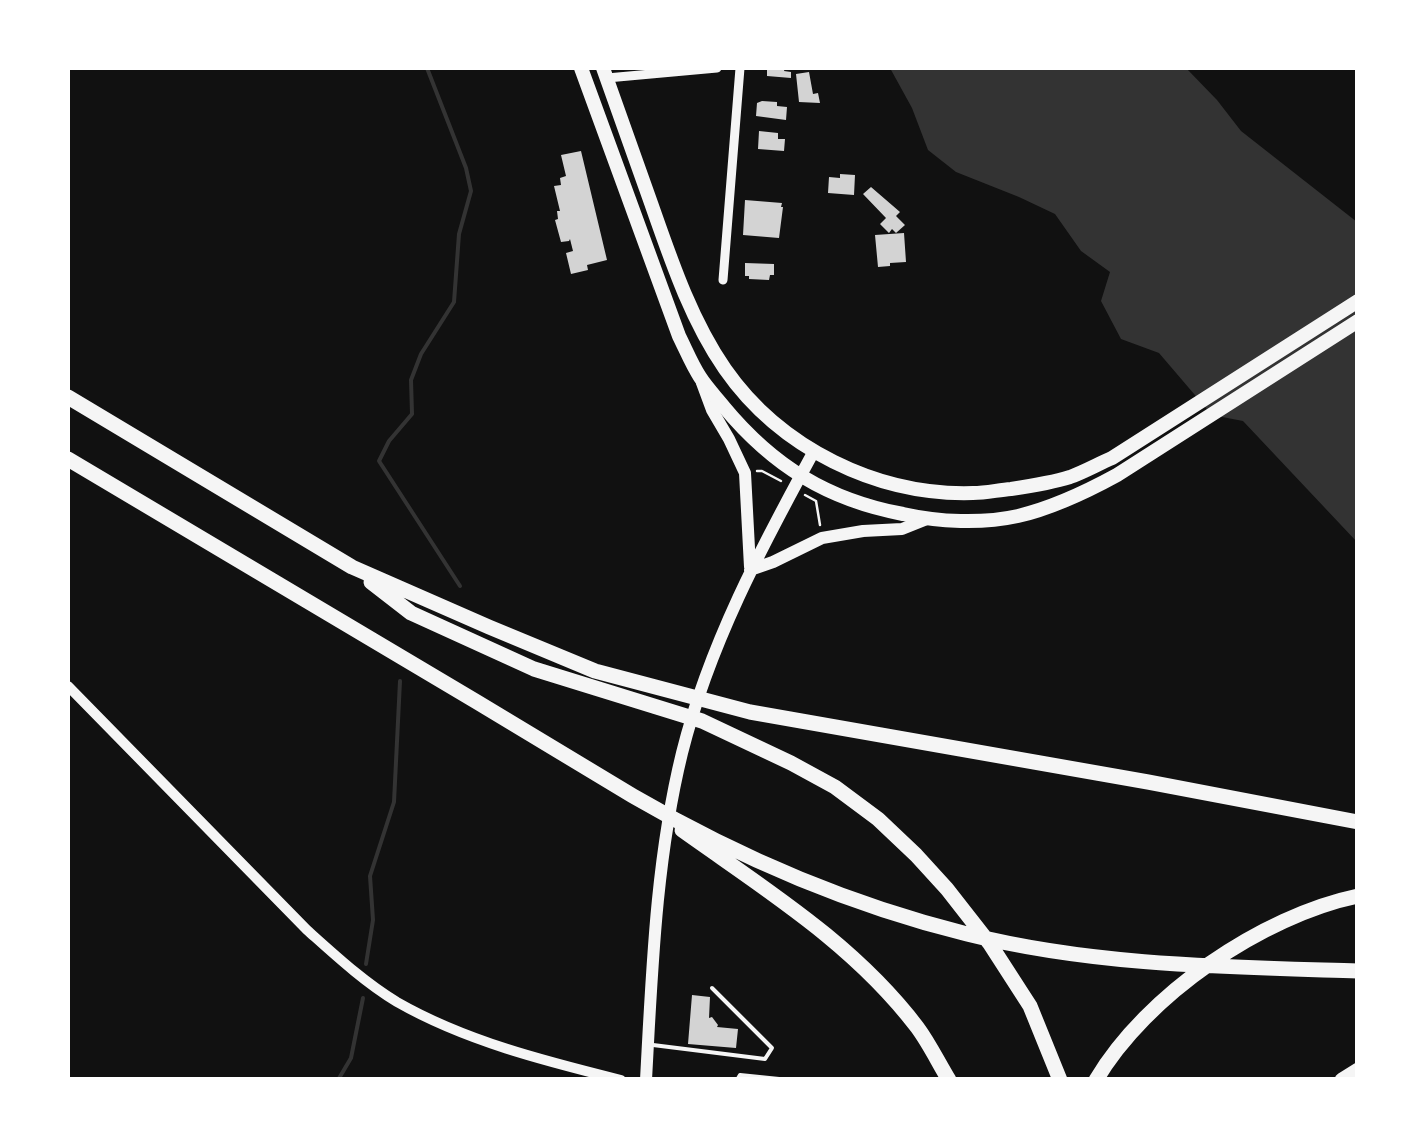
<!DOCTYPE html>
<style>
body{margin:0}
#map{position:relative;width:1425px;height:1147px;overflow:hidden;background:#111;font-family:"Work Sans",sans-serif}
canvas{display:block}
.frame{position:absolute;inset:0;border:70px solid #fff;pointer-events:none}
</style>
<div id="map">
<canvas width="1425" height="1147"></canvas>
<div class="frame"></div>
</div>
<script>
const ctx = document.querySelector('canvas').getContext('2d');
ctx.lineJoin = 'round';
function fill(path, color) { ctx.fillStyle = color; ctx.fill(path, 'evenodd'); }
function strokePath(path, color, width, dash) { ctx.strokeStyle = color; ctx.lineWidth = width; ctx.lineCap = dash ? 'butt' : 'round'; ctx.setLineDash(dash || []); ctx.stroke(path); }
fill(new Path2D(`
 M890,68H1186L1217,100L1241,131L1357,222V542L1243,421L1212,415L1159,353L1121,339L1101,301L1110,272L1081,251L1055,214L1019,197L956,172L928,150L912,108Z`), '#333');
strokePath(new Path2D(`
 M427,68L466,168L471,191L459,234L454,302L421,354L411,380L412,414L389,441L379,461L460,586
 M366,964L373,920L370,876L394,802L400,681
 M338,1080L351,1058L363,998`), '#333', 4);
fill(new Path2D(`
 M767,68H785L784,71L791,72V78L767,76Z
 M809,72L813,94L818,93L820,103L799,102L796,74Z
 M762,101L777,102V106L787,107L786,120L756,116L757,103Z
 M759,131L778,133V139H785L784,151L758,149Z
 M581,151L607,260L587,265L588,270L571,274L566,253L573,251L570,239L569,241L561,242L555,220L558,219L557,211H560L554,186L561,185L560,178L566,176L561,155Z
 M840,174L855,175L854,195L828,193L829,177L840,178Z
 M871,187L900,212L896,216L905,225L896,233L892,229L889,233L880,224L886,218L863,194Z
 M745,200L782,203L781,207H783L779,238L743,235Z
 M904,233L906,262L890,263V266L878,267L875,235Z
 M745,263L774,264V275H770L769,280L749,279V276H745Z
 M692,995L710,997L709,1018L712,1017L718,1025L717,1027L738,1029L736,1048L688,1044Z`), '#d3d3d3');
strokePath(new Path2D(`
 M757,471H762L781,481
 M805,495L816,501L820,525`), '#f5f5f5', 2.5);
strokePath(new Path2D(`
 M653,1045L765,1059L772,1048L712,988
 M737,1080L740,1075L789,1080`), '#f5f5f5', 4);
strokePath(new Path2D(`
 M607,78L717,68
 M723,280L740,68`), '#f5f5f5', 9);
strokePath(new Path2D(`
 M68,686L307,930C335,955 364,982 397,1002C465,1041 545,1061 621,1080`), '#f5f5f5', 10);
strokePath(new Path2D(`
 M702,383L712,410L729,439L745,473L750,567
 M750,570L773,562L822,538L863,531L902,529L927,519
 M646,1080C652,970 656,859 682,753C709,645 761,548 814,451`), '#f5f5f5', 12);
strokePath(new Path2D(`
 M581,68L679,336C686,350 692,365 700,377C707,388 716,397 724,407C773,466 828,500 903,514C939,522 982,524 1018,516C1052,508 1086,492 1117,475L1358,321
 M603,68C619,113 635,158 651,203C671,260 691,320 725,369C780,448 877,496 973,493C986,493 998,490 1011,489C1031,486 1051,483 1070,477C1084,472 1098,464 1112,458L1358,301`), '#f5f5f5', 14);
strokePath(new Path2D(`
 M68,397L352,567L489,627L595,671L750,712L1148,782L1358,822
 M68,459C204,540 341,621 477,702C529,733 581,765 633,796C736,856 850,905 967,934C1095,966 1227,967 1358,971
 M371,582L411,613L534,669L702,721L791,763L835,787L878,819L916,855L947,889L990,944L1030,1006L1060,1080
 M682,830C766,890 854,944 917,1027C929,1043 938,1062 949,1080
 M1096,1080C1146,995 1262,916 1358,896
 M1342,1080L1358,1070`), '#f5f5f5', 15);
</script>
